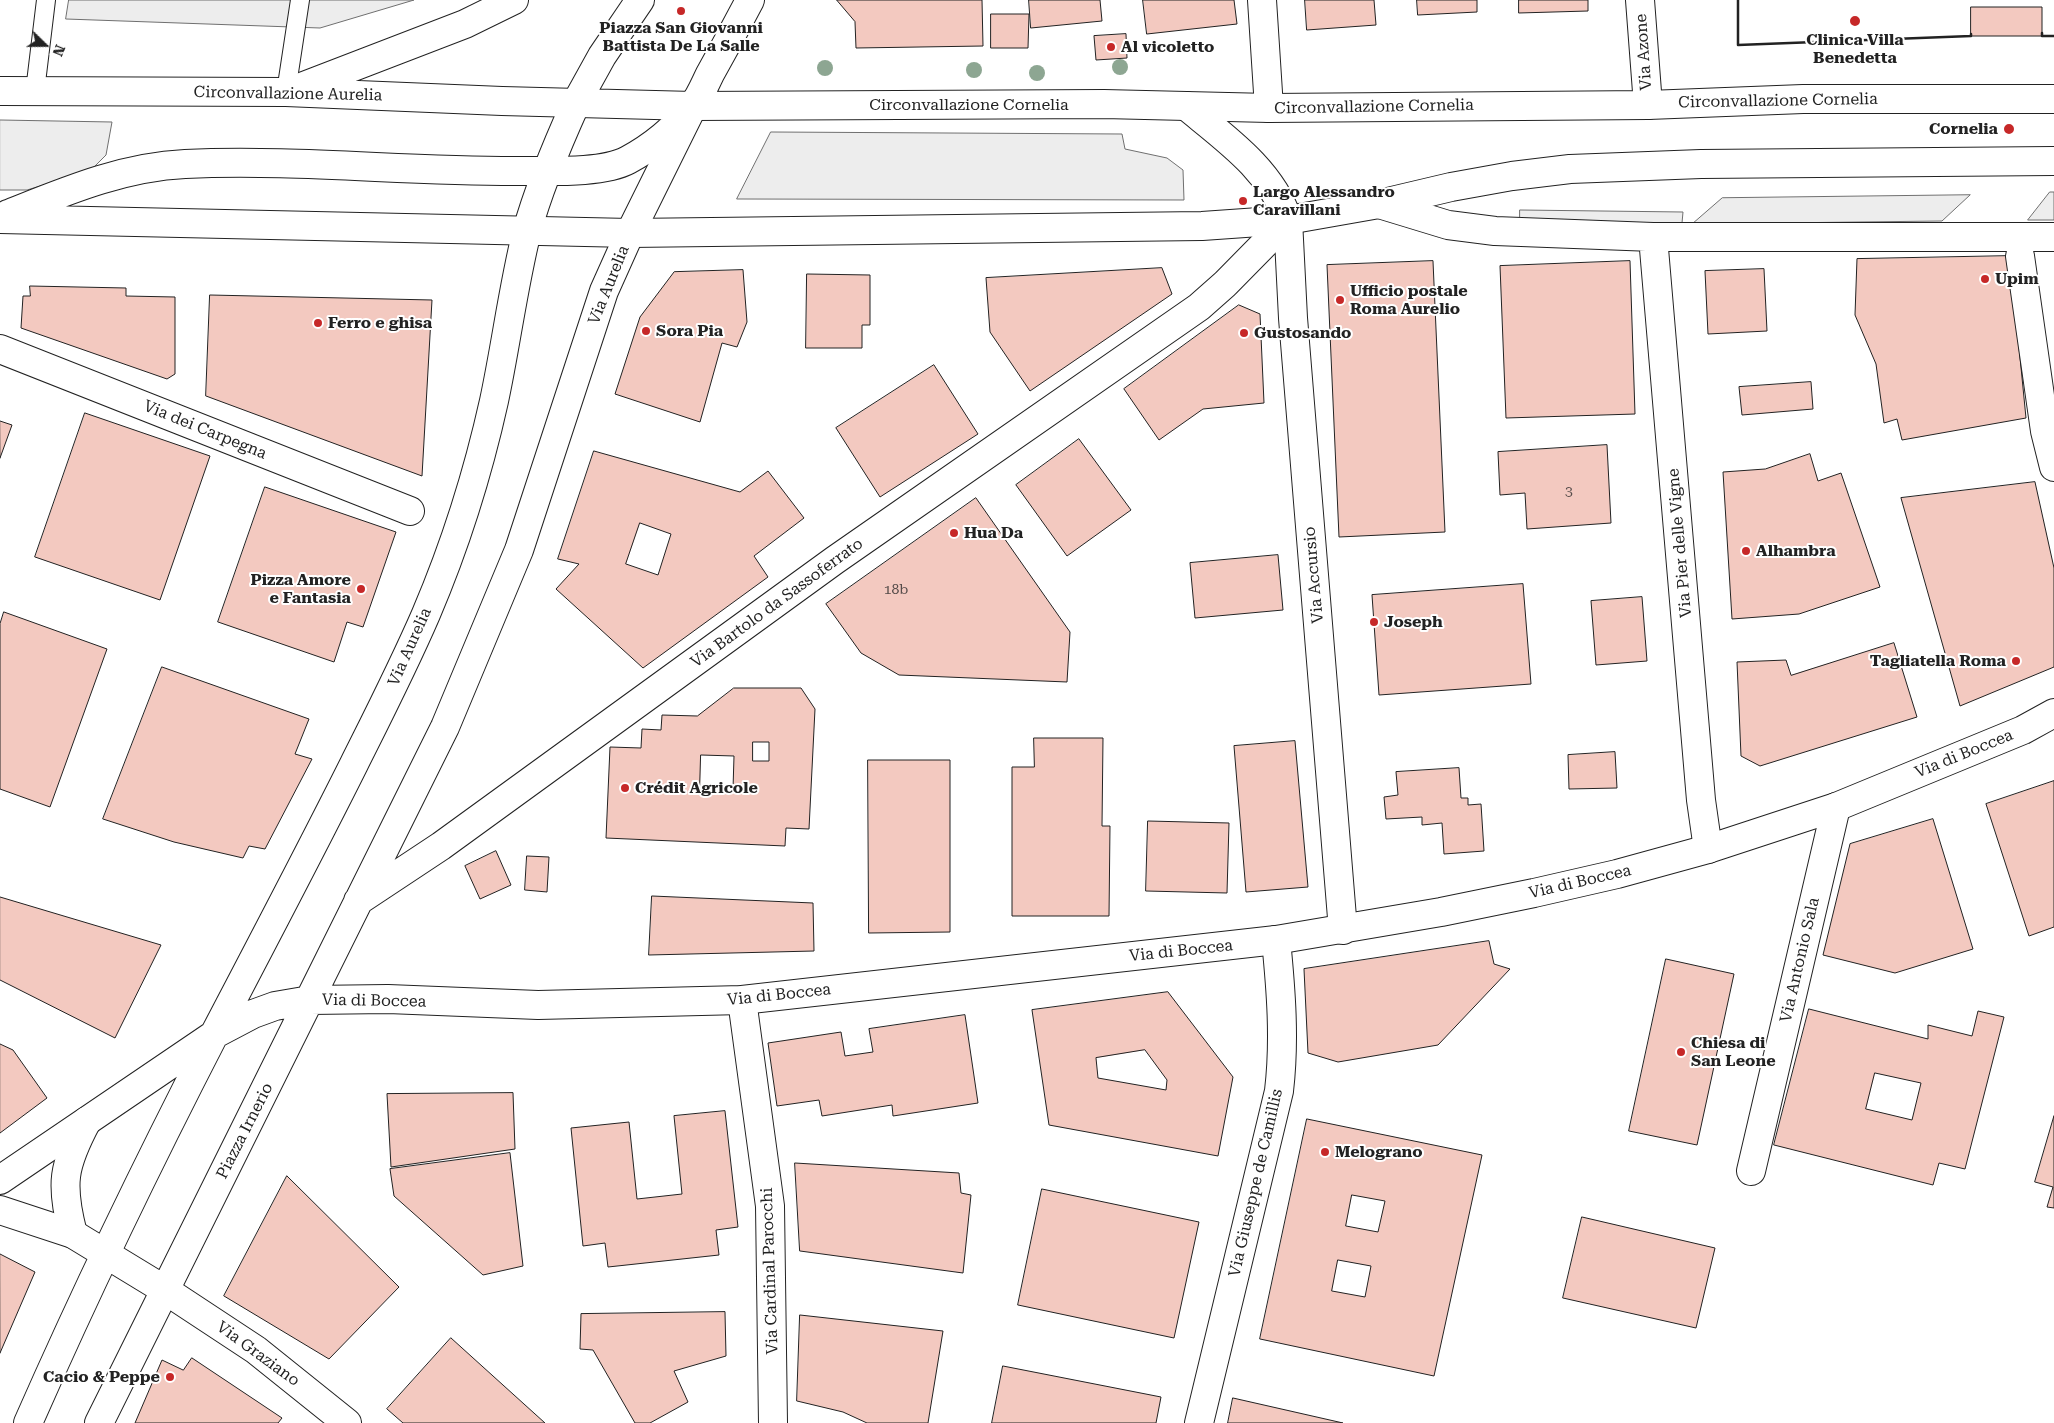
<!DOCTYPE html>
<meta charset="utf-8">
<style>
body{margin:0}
#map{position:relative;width:2054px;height:1423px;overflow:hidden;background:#fff;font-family:"Roboto Serif",serif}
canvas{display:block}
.north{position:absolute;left:20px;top:20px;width:50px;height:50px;-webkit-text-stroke:4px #fff;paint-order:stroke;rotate:112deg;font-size:14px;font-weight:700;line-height:20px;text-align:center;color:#222}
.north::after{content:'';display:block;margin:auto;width:18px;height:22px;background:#222;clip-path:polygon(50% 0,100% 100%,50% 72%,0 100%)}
</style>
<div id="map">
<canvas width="2054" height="1423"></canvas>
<div class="north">N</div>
</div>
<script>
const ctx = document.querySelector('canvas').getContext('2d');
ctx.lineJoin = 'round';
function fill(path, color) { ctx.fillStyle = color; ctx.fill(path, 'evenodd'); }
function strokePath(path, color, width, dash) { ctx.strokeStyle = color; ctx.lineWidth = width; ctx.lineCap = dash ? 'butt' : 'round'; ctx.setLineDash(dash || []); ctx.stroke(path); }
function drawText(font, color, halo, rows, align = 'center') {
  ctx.font = font + ' "Roboto Serif",serif'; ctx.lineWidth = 4; ctx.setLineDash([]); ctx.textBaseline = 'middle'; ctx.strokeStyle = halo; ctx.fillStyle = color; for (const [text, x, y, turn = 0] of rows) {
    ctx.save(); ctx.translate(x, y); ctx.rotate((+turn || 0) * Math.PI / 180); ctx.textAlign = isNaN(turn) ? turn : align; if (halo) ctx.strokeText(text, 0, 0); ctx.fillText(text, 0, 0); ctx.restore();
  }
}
const parking = new Path2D(`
 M69,0H414L320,28L66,19Z
 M0,120L112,122L106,155L90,171L27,190H0Z
 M771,132L1122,134L1125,149L1167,158L1183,170L1184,200L737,199Z
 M2050,192H2054V220H2028Z
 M1970,195L1942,221L1692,224L1722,198Z
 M1520,210L1683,212L1682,223L1520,224Z`);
fill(parking, '#ededed');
strokePath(parking, '#6f6f6f', 1);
const building = new Path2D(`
 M837,0H982L983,46L856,48L855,22Z
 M1029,0H1100L1102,21L1031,28Z
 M1143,0H1234L1237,24L1147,34Z
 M1305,0H1374L1376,25L1307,30Z
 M1417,0H1477V12L1418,15Z
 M1519,0H1588V11L1519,13Z
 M1971,7H2042V36H1971Z
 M991,14H1029L1028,48H991Z
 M1126,34L1127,58L1096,60L1094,36Z
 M2010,256L2026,418L1902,440L1897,419L1884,423L1876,364L1855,315L1857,259Z
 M1433,261L1445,532L1339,537L1327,265Z
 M1630,261L1635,414L1506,418L1500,266Z
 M1162,268L1172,294L1030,391L990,332L986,278Z
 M1764,269L1767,331L1708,334L1705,271Z
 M743,270L747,322L737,347L722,343L700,422L615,394L640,317L674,272Z
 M807,274L870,275V325H862V348H806Z
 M30,286L126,288V296L175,297V374L167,379L21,328L23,296H30Z
 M210,295L432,300L422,476L206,396Z
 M1239,305L1260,314L1264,403L1203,409L1159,440L1124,389Z
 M934,365L978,434L880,497L836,428Z
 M1811,382L1813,409L1742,415L1739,387Z
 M85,413L210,456L160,600L35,557Z
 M0,421L12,425L0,458Z
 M1079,439L1131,510L1067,556L1016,485Z
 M1607,445L1611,523L1527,529L1525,493L1500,495L1498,452Z
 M594,451L740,492L768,471L804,518L754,556L768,577L643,668L556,589L579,564L558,559ZM640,523L671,534L658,575L626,564Z
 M1810,454L1818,481L1841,473L1880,587L1799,614L1732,619L1723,472L1765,469Z
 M2035,482L2054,568V667L1960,706L1901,498Z
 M265,487L396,532L363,627L347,622L334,662L218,622Z
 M976,498L1070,632L1067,682L899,675L861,653L826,604Z
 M1278,555L1283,610L1195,618L1190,563Z
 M1523,584L1531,684L1379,695L1372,595Z
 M1642,597L1647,661L1596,665L1591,601Z
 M4,612L107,649L50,807L0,789V624Z
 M1894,643L1917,717L1760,766L1741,756L1737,662L1786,660L1791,675Z
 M162,667L309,719L295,754L312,759L265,849L249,846L243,858L174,842L103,819Z
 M734,688H801L815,709L809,829L786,828L785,846L606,838L610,747L641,748L642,729L661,730L662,715L697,716ZM753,742H769V761H753ZM701,755L734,756L733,789L700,788Z
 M1034,738H1103L1102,826H1110L1109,916H1012V767H1034Z
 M1295,741L1308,887L1246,892L1234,746Z
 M1615,752L1617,788L1569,789L1568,755Z
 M868,760H950V932L869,933Z
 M1459,768L1461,798H1468V805L1481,804L1484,851L1444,854L1442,823L1422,825V817L1386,819L1384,797L1398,795L1396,772Z
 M2054,781V927L2029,936L1986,804Z
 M1933,819L1973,949L1895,973L1823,955L1850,844Z
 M1148,821L1229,823L1227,893L1146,891Z
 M496,851L511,885L480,899L465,866Z
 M527,856L549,857L547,892L525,890Z
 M652,896L813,903L814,951L649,955Z
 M0,897L161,945L115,1038L0,980Z
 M1489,941L1494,964L1510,969L1438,1045L1338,1062L1308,1053L1304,969Z
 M1666,959L1734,974L1697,1145L1629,1131Z
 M1168,992L1233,1077L1218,1156L1049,1125L1032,1010ZM1145,1050L1167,1080L1166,1090L1098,1078L1096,1058Z
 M1809,1009L1928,1039V1025L1972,1036L1978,1011L2004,1017L1965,1169L1939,1163L1933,1185L1774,1145ZM1875,1073L1921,1083L1912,1120L1866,1109Z
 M965,1015L978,1103L893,1116L892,1105L822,1116L819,1100L777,1106L768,1043L841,1032L845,1056L873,1052L869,1029Z
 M0,1044L13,1050L47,1098L0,1133Z
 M513,1093L515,1149L391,1167L387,1094Z
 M725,1111L738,1227L716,1230L719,1255L608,1267L605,1243L583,1246L571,1128L629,1122L637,1199L682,1194L674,1116Z
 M2054,1116V1208L2047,1207L2053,1187L2035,1182Z
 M1307,1119L1482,1155L1434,1376L1260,1339ZM1352,1195L1385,1201L1378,1232L1346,1226ZM1338,1260L1371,1266L1365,1297L1332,1291Z
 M510,1153L523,1266L483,1275L394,1196L390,1169Z
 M795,1163L959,1173L961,1193L971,1195L963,1273L800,1251Z
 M287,1176L399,1287L329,1359L224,1296Z
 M1042,1189L1199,1222L1174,1338L1018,1305Z
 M1582,1217L1715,1248L1696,1328L1563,1298Z
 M0,1254L35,1272L0,1353Z
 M725,1312L726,1356L674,1371L688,1402L650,1423H635L593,1350L580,1349L581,1314Z
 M800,1315L943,1331L928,1423H867L843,1412L797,1401Z
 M451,1338L545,1423H403L387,1409Z
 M192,1358L282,1418L278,1423H135L162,1360L183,1370Z
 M1003,1366L1161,1397L1156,1423H992Z
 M1233,1398L1343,1423H1228Z`);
fill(building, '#f3c9c0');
strokePath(building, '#222', 1);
const lane = new Path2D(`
 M35,91L46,0
 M286,92L300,0`);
const street = new Path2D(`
 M1262,0L1269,108
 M1640,0L1648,105
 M1379,204L1448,225L1495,231L1653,237H2054
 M1288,220L1293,318L1343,930
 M1653,237L1701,800L1708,849
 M2020,256L2045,431L2054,467
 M0,349L410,511
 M742,1000L770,1206L773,1423
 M1751,1171L1836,807
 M73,1234C60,1184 63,1166 87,1121
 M165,1290L256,1350L347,1423
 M1199,1423L1279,1091C1285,1040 1281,990 1276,940`);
const secondary = new Path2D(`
 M358,901L441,846L835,560L1199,307L1225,284L1288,220C1271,170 1226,139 1186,106
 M0,1180L215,1034L253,1014L275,1006L310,1000L388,999L538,1005L742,1000L1276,940L1441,912L1534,893L1617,874L1708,849L1836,807L2023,730L2054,713
 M0,1210L73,1234L165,1290
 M28,1423C86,1291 149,1161 215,1033C262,943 309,854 354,764C379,714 404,665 426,614C455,546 478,473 494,401C506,345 513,287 527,231C539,187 557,145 576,103
 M99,1423L445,727L519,550L604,291L630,233L690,112`);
const primary = new Path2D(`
 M296,89L465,24L514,0
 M0,91L286,92L502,101L693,106L1104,104L1269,108L1648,105L1803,99H2054
 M576,103L602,56L640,0
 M8,214C66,191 122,167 185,164C298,159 411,172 524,171C553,171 604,173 628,160C652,147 675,128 692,107C700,97 705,84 710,74C724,49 737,25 750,0
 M0,219L630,233L1202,226L1288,220L1379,204L1451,187L1512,176L1570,169L1701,164L2054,161`);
strokePath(lane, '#222', 20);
strokePath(street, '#222', 30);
strokePath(secondary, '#222', 30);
strokePath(primary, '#222', 30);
strokePath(lane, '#fff', 18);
strokePath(street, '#fff', 28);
strokePath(secondary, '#fff', 28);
strokePath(primary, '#fff', 28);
strokePath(new Path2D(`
 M1738,0V45L1971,36V34
 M2042,33V36H2054`), '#222', 2.5);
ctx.fillStyle = '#8da692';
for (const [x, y] of [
 [1120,67],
 [825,68],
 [974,70],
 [1037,73]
]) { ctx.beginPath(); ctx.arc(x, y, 8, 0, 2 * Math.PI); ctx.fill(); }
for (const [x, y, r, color] of [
 [681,11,5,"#c62828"],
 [1855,21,6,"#c62828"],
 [1111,47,5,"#c62828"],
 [2009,129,6,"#c62828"],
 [1243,201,5,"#c62828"],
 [1985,279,5,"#c62828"],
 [1340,300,5,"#c62828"],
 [318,323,5,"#c62828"],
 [646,331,5,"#c62828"],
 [1244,333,5,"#c62828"],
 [954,533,5,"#c62828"],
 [1746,551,5,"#c62828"],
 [361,589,5,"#c62828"],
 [1374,622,5,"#c62828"],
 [2016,661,5,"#c62828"],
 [625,788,5,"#c62828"],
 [1681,1052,5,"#c62828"],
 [1325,1152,5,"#c62828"],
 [170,1377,5,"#c62828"]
]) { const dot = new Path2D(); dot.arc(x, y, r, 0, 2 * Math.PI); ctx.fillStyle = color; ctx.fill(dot); strokePath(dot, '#fff', 2); }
drawText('14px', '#564c4a', null, [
 ["3",1569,492],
 ["18b",896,590]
]);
drawText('bold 16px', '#222', '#fff', [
 ["Piazza San Giovanni",681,28,"center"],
 ["Battista De La Salle",681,46,"center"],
 ["Clinica Villa",1855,40,"center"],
 ["Benedetta",1855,58,"center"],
 ["Al vicoletto",1121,47],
 ["Cornelia",1998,129,"right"],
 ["Largo Alessandro",1253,192],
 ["Caravillani",1253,210],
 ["Upim",1995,279],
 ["Ufficio postale",1350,291],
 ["Roma Aurelio",1350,309],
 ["Ferro e ghisa",328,323],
 ["Sora Pia",656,331],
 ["Gustosando",1254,333],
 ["Hua Da",964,533],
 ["Alhambra",1756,551],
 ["Pizza Amore",351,580,"right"],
 ["e Fantasia",351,598,"right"],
 ["Joseph",1384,622],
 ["Tagliatella Roma",2006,661,"right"],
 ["Crédit Agricole",635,788],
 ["Chiesa di",1691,1043],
 ["San Leone",1691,1061],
 ["Melograno",1335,1152],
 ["Cacio & Peppe",160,1377,"right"]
], 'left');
drawText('16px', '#222', '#fff', [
 ["Via Azone",1644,52,-94],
 ["Circonvallazione Aurelia",288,94,1],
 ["Circonvallazione Cornelia",1778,101,-1],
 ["Circonvallazione Cornelia",969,105],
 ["Circonvallazione Cornelia",1374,107,-1],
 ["Via Aurelia",609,285,-68],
 ["Via dei Carpegna",205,430,22],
 ["Via Pier delle Vigne",1680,543,-95],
 ["Via Accursio",1314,575,-95],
 ["Via Bartolo da Sassoferrato",777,603,-36],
 ["Via Aurelia",410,647,-66],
 ["Via di Boccea",1964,754,-22],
 ["Via di Boccea",1580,882,-13],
 ["Via di Boccea",1181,951,-6],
 ["Via Antonio Sala",1800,960,-77],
 ["Via di Boccea",779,995,-6],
 ["Via di Boccea",374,1001,1],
 ["Piazza Irnerio",245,1131,-63],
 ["Via Giuseppe de Camillis",1256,1183,-77],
 ["Via Cardinal Parocchi",770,1271,-92],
 ["Via Graziano",258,1354,36]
]);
</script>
